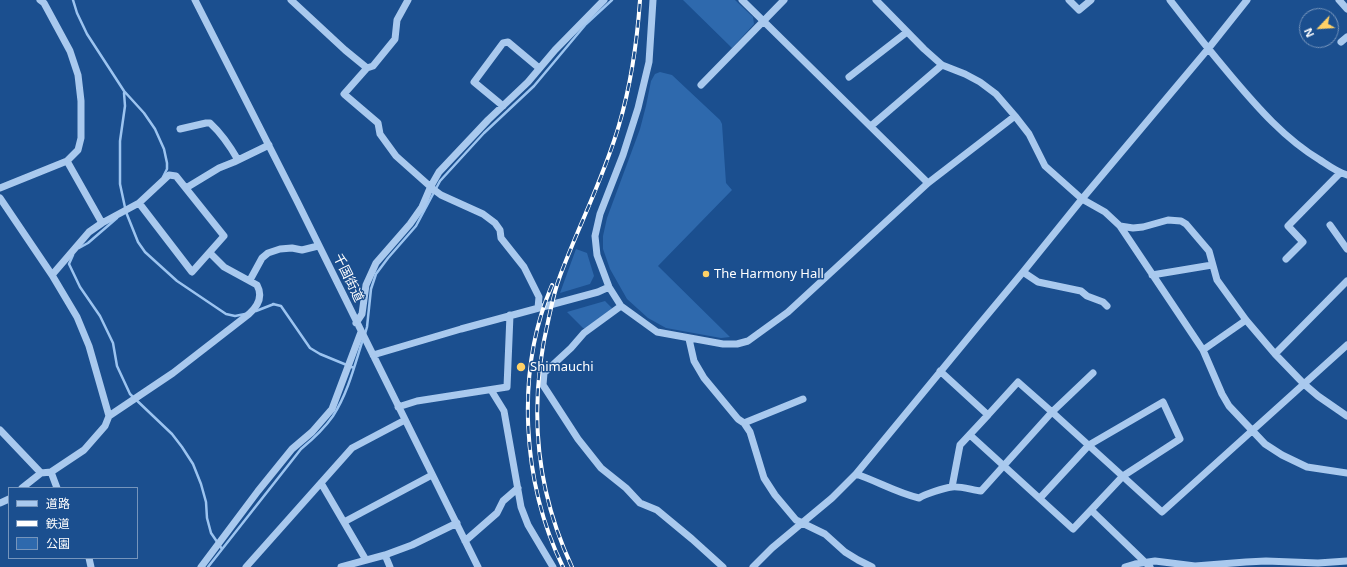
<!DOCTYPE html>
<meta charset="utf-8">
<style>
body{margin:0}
#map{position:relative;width:1347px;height:567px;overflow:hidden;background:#1b4f8f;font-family:"Noto Sans","Noto Sans JP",sans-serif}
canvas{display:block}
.legend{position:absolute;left:8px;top:487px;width:130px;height:72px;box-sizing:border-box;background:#1b4f8f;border:1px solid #7695bc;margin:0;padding:5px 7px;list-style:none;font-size:12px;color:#fff}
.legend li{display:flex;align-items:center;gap:8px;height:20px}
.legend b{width:20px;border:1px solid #7695bc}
.north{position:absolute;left:1299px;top:8px;width:40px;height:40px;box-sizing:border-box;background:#1b4f8f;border:1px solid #7695bc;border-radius:50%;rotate:245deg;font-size:11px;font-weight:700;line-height:16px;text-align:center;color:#fff}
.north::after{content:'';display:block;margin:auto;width:14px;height:18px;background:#ffd166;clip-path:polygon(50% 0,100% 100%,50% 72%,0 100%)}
</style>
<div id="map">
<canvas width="1347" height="567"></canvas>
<ul class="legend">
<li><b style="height:5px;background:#a9c9ee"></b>道路</li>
<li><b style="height:5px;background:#fff"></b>鉄道</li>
<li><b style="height:11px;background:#2e69ad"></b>公園</li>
</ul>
<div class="north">N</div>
</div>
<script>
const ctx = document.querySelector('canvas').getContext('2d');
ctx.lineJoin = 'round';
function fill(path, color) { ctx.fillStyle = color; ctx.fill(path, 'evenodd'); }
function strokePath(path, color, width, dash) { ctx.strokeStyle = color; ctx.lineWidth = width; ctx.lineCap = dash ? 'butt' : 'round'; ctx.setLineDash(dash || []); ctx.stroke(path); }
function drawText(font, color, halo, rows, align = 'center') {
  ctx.font = font + ' "Noto Sans","Noto Sans JP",sans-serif'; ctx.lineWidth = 3; ctx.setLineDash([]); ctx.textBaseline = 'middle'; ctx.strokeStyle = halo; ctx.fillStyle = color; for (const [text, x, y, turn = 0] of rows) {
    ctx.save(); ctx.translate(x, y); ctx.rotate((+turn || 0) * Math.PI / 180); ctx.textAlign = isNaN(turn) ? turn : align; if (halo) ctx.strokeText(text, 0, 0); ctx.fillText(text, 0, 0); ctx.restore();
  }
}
fill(new Path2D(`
 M683,0H735L753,17L754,24L732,48Z
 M660,72L672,75L720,120L722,124L726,183L732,190L658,266L730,337L721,338L666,328L648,318L627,299L610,269L603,249V236L607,218L640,129L646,106L651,81L655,74Z
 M576,249L587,253L594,276L590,284L560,293Z
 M605,301L612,308L610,313L586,329L583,328L567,312Z`), '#2e69ad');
strokePath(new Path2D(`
 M73,0L77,13L87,34L124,91L144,113L155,129L164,149L167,163V169L163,177
 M124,93L125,106L120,141V184L126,212L138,242L145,252L177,281L226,314L235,316L245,314
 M79,248L88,243L117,218
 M73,255L69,264L80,287L100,316L113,343L117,366L130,394L172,434L182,447L193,464L201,484L206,502L207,518L211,533L222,549
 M256,311L274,304H273L281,306L310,348L320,354L354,368
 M365,334L367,327L371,289L376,274L388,258L416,226L440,181L484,133L534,86L586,24L612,0
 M208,567L301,449C313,439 324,429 333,416C348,393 355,364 363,339`), '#9cc4f0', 2.5);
strokePath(new Path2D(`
 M195,0L297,201L478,567
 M291,0L345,50L367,68
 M408,0L397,20L395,39L373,66L367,68L344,94L378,123L380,134L396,156L433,189L441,195L483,214L495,223L500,230L501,238L524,267L539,297L538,308
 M653,0L649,62L638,108L623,155L600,214L595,236L597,255L609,287L621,306L657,332L723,344H737L748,341L788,312L928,183L1015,116
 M742,0L928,183
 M876,0L924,49L942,65L965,74L980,82L996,94L1015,116L1029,134L1045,166L1082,199L1105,212L1120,226L1133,228L1143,227L1168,220L1181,221L1186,224L1209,251L1217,280L1246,320L1275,354L1304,384L1318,396L1347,416
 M1069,0L1079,10L1091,0
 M1170,0C1190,26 1210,51 1231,76C1258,108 1285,139 1320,160C1329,166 1337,172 1347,175
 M1339,0L1347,9
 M1341,42L1347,37
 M849,77L907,32
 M701,85L784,0
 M503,106L474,82L503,43L508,42L539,68
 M871,126L942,65
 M180,129L206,123H210C222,134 230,146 238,160
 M67,161L102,223
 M0,188L67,161L78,150L81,138V101L78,75L70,51L44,3L40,0
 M186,188L219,168L234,162L269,145
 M0,198L52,275L77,317L89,346L109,416L105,426L84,450L51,472L41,473L22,488
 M1330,225L1347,249
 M1120,226L1203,350L1222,394L1229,406L1265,444L1282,455L1307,467L1347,473
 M1286,259L1303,242L1288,226L1340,173
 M1023,272L1038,282L1081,291L1087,296L1103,302L1107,306
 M52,275L89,232L102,223L139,203L169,175L176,176L224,236L192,272L139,203
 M1152,275L1212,265
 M250,280L262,258L268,253L280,249L292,248L302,250L318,246
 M621,306L584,333L571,348L544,373L543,385L578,439L601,468L626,488L640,503L657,510L692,539L723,567
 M356,323L362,314L366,285L376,263L410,224L422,207L431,186L439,172L488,120L528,82L555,50L604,0
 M689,339L694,361L704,378L738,419L744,423L750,432L764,478L775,495L796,520L825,534L845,552L858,560L872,567
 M1203,350L1246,320
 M1275,354L1347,281
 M373,355L461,329L598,292L609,287
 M1093,373L1052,412L1162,512L1347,345
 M491,390L504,411L521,507L528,525L553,567
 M398,407L417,401L507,387L510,315
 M109,416L173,373L249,314C258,306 263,296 257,285L224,267L210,253
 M744,423L803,399
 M0,430L41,473
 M970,435L1073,529L1091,510L1150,567
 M51,472L57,488
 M856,474C877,481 897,493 919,498C925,494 944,488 952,487C961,486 972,490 981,491L1052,412L1018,382L988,415L940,371
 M321,483L366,560
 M952,487L960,445L988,415
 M1040,498L1089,445L1163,402L1180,439L1123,476L1091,510
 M0,503L9,499
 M344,522L432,475
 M465,541L497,513L503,501L518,488
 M385,555L390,567
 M89,558L91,567
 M201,567L258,491L292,449L312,432L332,409L361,332
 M246,567L352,448L405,420
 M341,567L385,555L412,545L457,523
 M753,567L772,548L832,498L856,474L978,326L1023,272L1082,199L1208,49L1247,0
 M1125,567L1135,564L1155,561L1195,566L1246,562L1266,561L1318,563L1347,561`), '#a9c9ee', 7);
const rail = new Path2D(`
 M552,285C515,371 522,483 563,567
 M572,567C534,486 528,404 549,317C552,303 555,289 560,276C579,225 604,177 619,125C631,84 637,43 640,0`);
strokePath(rail, '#fff', 4);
strokePath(rail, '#1b4f8f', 2.5, [8]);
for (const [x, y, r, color] of [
 [706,274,4,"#ffd166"],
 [521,367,5,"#ffd166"]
]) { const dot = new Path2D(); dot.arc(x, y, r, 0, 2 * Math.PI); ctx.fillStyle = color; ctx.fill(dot); strokePath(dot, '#1b4f8f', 1.5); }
drawText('13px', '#fff', '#1b4f8f', [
 ["The Harmony Hall",714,274],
 ["Shimauchi",530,367]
], 'left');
drawText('13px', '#fff', '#1b4f8f', [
 ["千国街道",348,278,64]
]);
</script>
